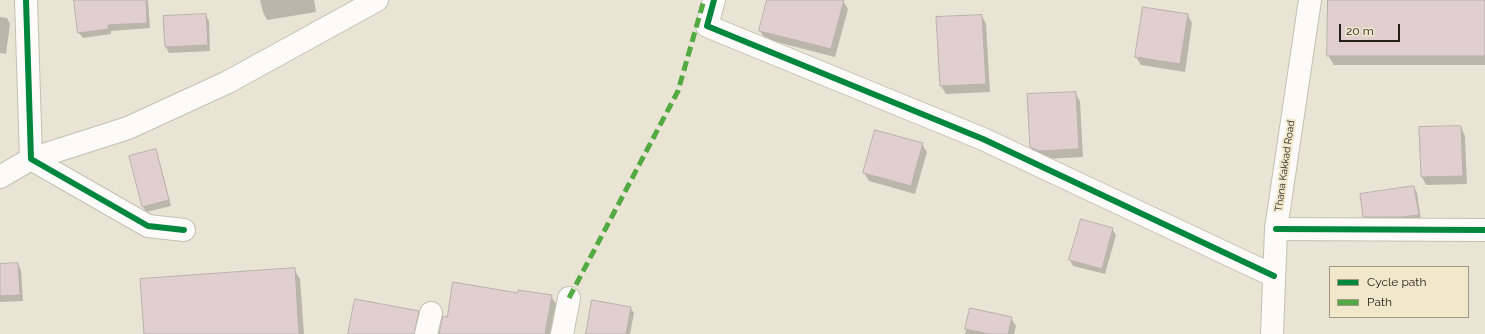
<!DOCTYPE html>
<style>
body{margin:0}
#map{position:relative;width:1485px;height:334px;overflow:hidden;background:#e9e4d4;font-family:Raleway,sans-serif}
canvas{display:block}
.legend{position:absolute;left:1329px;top:266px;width:140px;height:52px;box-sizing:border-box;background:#f1e8cc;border:1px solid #9f9883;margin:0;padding:5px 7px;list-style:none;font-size:12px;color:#232015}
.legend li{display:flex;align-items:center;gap:8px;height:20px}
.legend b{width:20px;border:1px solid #9f9883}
.scale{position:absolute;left:1339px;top:24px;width:61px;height:18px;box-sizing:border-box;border:2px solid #232015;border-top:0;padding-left:5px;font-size:12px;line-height:14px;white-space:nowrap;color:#232015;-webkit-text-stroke:3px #f1e8cc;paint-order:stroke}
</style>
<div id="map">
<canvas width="1485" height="334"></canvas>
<ul class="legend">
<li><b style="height:5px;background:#00873e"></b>Cycle path</li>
<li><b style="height:5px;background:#53aa42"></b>Path</li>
</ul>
<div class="scale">20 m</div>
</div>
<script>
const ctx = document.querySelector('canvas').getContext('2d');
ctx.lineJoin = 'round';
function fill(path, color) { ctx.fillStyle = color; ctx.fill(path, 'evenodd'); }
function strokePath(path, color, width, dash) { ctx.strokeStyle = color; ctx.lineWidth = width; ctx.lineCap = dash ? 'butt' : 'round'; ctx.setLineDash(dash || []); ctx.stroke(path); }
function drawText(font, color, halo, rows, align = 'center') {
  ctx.font = font + ' Raleway,sans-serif'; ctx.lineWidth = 4; ctx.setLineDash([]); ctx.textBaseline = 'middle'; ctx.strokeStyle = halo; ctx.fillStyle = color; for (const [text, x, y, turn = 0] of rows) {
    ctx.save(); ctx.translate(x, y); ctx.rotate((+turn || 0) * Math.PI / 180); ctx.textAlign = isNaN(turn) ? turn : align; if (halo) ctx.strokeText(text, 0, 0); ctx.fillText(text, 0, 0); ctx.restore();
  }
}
fill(new Path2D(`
 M75,0H148L150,28L111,31V34L83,38L79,33Z
 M260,0H314L316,12L267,20L263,12Z
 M768,0L843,1L848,9L835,57L765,39L760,31Z
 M1329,0H1485V65H1334L1328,55Z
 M206,15L209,21L210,51L169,53L166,47Z
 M1188,15L1192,23L1185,72L1141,65L1136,57Z
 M982,16L986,24L990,92L946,94L941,86Z
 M0,17L7,18L10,24L6,54L0,53Z
 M1075,93L1080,101L1083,157L1044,159L1036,155L1031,147Z
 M1461,127L1465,136L1467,184L1426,185L1422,177L1420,128Z
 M922,144L927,152L915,194L869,181L864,173Z
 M155,150L158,156L171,206L146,212L143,206Z
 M1414,187L1417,193L1421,220L1367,223L1364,217Z
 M1112,229L1116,235L1105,274L1073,266L1070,260Z
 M0,264H18L21,270L23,301L0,302Z
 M294,269L300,279L304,334H145Z
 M519,294L551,296L556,304L550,334H440L448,318Z
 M630,307L634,313L630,334H587Z
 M971,309L1011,318L1016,326L1014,334H965Z
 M418,312L423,320L419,334H349Z`), '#0003');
const building = new Path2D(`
 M74,0H146L147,23L108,25L109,29L78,33Z
 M767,0H844L831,49L759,31Z
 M1328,0H1485V56H1327Z
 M1143,7L1188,14L1180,64L1135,57Z
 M206,14L208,45L165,47L163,16Z
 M982,15L986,84L940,86L936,17Z
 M1076,92L1079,149L1039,151L1030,147L1027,94Z
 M1461,126L1463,176L1421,177L1419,127Z
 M875,130L923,143L911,186L863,173Z
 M156,149L169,200L142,207L129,156Z
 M1414,186L1419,215L1401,217H1363L1360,194Z
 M1081,219L1113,228L1102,269L1069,260Z
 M18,263L20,295L0,296V264Z
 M295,268L299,334H144L140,279Z
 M453,282L518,293V290L552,295L545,334H439L443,316L447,317Z
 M355,299L419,311L414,334H348Z
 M592,300L631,307L626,334H586Z
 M970,308L1012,317L1008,334H989L965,329Z`);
fill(building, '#e0cfce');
strokePath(building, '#b9b1ac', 1);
const street = new Path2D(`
 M26,0L31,159L148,226L184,230
 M714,0L707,26L983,139L1274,276
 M1276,229L1485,230
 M426,334L431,313
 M562,334L569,298`);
const secondary = new Path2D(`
 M0,177L31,159L128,128L228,82L377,0
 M1272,334L1276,229L1310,0`);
strokePath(street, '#c4c0b3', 24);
strokePath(secondary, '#c4c0b3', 24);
strokePath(street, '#fcfbf9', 22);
strokePath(secondary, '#fcfbf9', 22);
strokePath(new Path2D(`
 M569,298L678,91L704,0`), '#53aa42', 5, [10, 5]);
strokePath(new Path2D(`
 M26,0L31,159L148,226L184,230
 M714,0L707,26L983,139L1274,276
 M1276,229L1485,230`), '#00873e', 6);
drawText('10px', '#232015', '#f1e8cc', [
 ["Thana Kakkad Road",1285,166,-82]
]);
</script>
